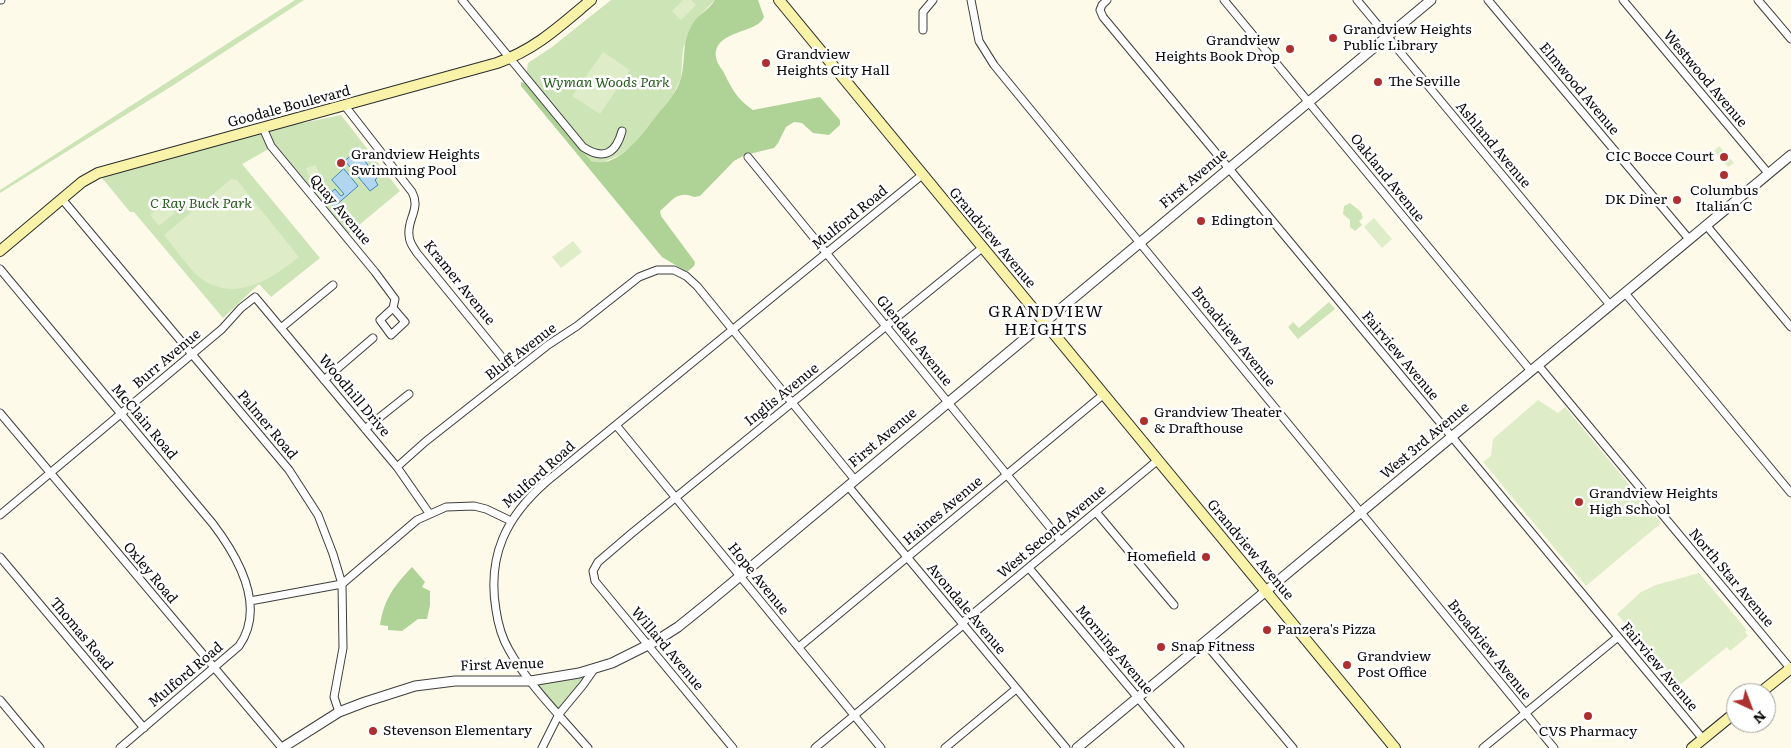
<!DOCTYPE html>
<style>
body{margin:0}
#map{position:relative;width:1791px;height:748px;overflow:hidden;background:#fdfae9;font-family:Literata,serif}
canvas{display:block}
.north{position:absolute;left:1726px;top:683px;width:50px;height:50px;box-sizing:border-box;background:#fff;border:1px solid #9d9d9d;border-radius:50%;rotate:137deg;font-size:14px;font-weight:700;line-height:20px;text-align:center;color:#0a0a0a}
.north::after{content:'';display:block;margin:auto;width:18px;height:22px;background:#ae2f2f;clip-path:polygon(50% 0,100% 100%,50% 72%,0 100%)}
</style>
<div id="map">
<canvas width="1791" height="748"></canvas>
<div class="north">N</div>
</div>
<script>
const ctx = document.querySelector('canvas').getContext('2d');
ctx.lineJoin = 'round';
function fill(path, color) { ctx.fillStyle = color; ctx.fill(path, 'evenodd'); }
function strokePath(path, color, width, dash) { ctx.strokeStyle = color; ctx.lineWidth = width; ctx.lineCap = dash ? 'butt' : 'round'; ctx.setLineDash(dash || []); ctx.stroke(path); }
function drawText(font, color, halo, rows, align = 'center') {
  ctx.font = font + ' Literata,serif'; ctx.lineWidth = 5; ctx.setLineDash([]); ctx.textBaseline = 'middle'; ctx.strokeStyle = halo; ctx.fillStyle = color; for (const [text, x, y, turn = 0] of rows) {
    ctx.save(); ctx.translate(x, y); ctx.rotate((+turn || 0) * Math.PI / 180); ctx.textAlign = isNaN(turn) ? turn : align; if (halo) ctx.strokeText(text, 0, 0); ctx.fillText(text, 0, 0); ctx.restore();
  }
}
fill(new Path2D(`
 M295,0H304L172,86L0,193V190Z
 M611,0H715L699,16L683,48L681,78L673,95L632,146L620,155L599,164L591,161L525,83L528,63L552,47Z
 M341,115L400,191L347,235L274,146L242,164L320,258L271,297L259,284L223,318L134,212H130L98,173L215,141Z
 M1350,203L1361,212L1363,218L1359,221L1362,225L1355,231L1350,227V220L1343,214L1344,206Z
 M1329,302L1335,309L1298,339L1288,327L1293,322L1299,328Z
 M589,673L559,712L535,684Z`), '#cce4b6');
fill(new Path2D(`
 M715,0H758L764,17C757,34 713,30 716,57C716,61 720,67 723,71C732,89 736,98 753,110L820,97L840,120V125L829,135L813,133L802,123L794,122L786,127L778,143L774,148L745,155L734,161L700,196L694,197C677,190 672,201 660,211L661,216L695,262L694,266L687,272L662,257L521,86V82L525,83L591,161C618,170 641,135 656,116C665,105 677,93 681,78C686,60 681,44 692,25C697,15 709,10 715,0Z
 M412,567L425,582L422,587L430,591V605L427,619H418L402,631L388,630V626L380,625C384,599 394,586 412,567Z`), '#afd397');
fill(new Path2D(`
 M683,0H691L696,5L681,20L672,11Z
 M603,52L630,70L600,114L572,96Z
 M1719,146L1734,163L1728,167L1714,151Z
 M316,165L319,174L309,176L306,168Z
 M231,179L237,180L299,257C274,277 241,300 208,283C192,275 176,249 164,235Z
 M167,202L175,213L159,226L150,215Z
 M1374,218L1392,239L1382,248L1364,227Z
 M573,241L582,252L561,268L552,257Z
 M1538,400L1558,413L1565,407L1661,523L1586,586L1483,462L1491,456L1493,439Z
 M1699,573L1747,630L1745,632L1748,636L1730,651L1727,647L1681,684L1675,683L1617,614L1641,592L1656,585Z`), '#deecc7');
const water = new Path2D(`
 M355,153L365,161L377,178L375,180L378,185L370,191L345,161Z
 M344,169L358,186L334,207L326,197L335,189L341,196L344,194L332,180Z`);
fill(water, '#b2d6f0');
strokePath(water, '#3f87c1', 1);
const minor = new Path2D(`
 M0,0H1
 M462,0L583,147C604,161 616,153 622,131
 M971,0L979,41L994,65L1554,748
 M1107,0L1102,5L1100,10L1103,17L1703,739
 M1224,0L1531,371
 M1357,0L1610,305
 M1488,0L1689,239
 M1623,0L1768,173
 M1758,0L1791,39
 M923,30V12L933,0
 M345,106L412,192C421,209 407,219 409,235C409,242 413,247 417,253L514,372
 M263,128L271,146L375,272L395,299L393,308L380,320L391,335L405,322L393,308
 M748,157L1061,541
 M62,199L289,470L318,515L333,554L342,584L343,648L334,697L339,712
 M1706,225L1791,327
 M0,269L213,524C238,557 267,606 239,646L120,748
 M1625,293L1791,493
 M281,328L333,285
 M1538,365L1790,668
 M324,380L373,338
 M0,413L282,748
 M616,425L881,748
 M365,429L409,394
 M397,467L425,442L548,345L577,326L639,277L657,270H674L686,276L697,286L855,480
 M848,486L1066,748
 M1096,512L1174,605
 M0,515L222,329L241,308L255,297L397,467L429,513
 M0,557L144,728
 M1029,568L1180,748
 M250,601L342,584L417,520L446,507L474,506L486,509L511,521
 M962,623L1158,460
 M1204,642L1293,748
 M799,647L1104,394
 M0,700L40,748
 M542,748L559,714L583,685L595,668
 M588,748C562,718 528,684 509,650C502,638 498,624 496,610C487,556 506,517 546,482L922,175
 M733,748L595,581L593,571L598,562L632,533L982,248
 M815,748L963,625
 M945,748L1016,689
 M1483,748L1618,637`);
const tertiary = new Path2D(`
 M282,748L339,712L365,702L415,686L455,681H531L579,673L612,663L656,641L678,627L709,602L1431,0
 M1077,748L1791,155`);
const secondary = new Path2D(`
 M779,0L1395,748
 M0,251L82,182L98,173L497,63C536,49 560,26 591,0
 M1760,693L1791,668
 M1692,748L1736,712`);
strokePath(minor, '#3d3d3d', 9);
strokePath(tertiary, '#3d3d3d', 11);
strokePath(secondary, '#2c2c2c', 12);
strokePath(minor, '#fff', 7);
strokePath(tertiary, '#fff', 9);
strokePath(secondary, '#f8f3a9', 10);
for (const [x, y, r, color] of [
 [1333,38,5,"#ae2f2f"],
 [1290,49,5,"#ae2f2f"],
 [766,63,5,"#ae2f2f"],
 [1378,82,5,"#ae2f2f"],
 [1724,157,5,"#ae2f2f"],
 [341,163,5,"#ae2f2f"],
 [1724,175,5,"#ae2f2f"],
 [1677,200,5,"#ae2f2f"],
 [1201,221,5,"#ae2f2f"],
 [1144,421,5,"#ae2f2f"],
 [1579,502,5,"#ae2f2f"],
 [1206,557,5,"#ae2f2f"],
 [1267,630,5,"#ae2f2f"],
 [1161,647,5,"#ae2f2f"],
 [1347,665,5,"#ae2f2f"],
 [1588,716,5,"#ae2f2f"],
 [373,731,5,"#ae2f2f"]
]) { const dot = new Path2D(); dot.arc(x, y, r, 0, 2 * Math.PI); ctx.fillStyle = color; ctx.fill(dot); strokePath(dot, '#fff', 2); }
drawText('14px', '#0a0a0a', '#fff', [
 ["Grandview Heights",1343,30],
 ["Public Library",1343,46],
 ["Grandview",1280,41,"right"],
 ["Heights Book Drop",1280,57,"right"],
 ["Grandview",776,55],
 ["Heights City Hall",776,71],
 ["The Seville",1388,82],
 ["Grandview Heights",351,155],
 ["Swimming Pool",351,171],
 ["CIC Bocce Court",1714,157,"right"],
 ["Columbus",1724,191,"center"],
 ["Italian C",1724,207,"center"],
 ["DK Diner",1667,200,"right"],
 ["Edington",1211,221],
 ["Grandview Theater",1154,413],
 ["& Drafthouse",1154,429],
 ["Grandview Heights",1589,494],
 ["High School",1589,510],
 ["Homefield",1196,557,"right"],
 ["Panzera's Pizza",1277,630],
 ["Snap Fitness",1171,647],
 ["Grandview",1357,657],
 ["Post Office",1357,673],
 ["Stevenson Elementary",383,731],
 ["CVS Pharmacy",1588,732,"center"]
], 'left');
drawText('14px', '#0a0a0a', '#fff', [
 ["Westwood Avenue",1705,79,50],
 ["Elmwood Avenue",1579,89,50],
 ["Goodale Boulevard",289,107,-15],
 ["Ashland Avenue",1493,145,50],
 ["Oakland Avenue",1387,178,51],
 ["First Avenue",1194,179,-40],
 ["Quay Avenue",340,210,50],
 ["Mulford Road",850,218,-39],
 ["Grandview Avenue",992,238,50],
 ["Kramer Avenue",459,283,51],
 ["Broadview Avenue",1233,337,51],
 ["Glendale Avenue",914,341,51],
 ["Bluff Avenue",521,352,-37],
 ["Fairview Avenue",1400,356,50],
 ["Burr Avenue",167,359,-40],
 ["Inglis Avenue",782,395,-39],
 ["Woodhill Drive",354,396,50],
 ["McClain Road",144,422,50],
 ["Palmer Road",267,425,50],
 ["First Avenue",883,438,-40],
 ["West 3rd Avenue",1425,441,-40],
 ["Mulford Road",539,475,-42],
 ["Haines Avenue",943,511,-40],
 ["West Second Avenue",1052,532,-40],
 ["Grandview Avenue",1250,550,50],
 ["Oxley Road",150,573,50],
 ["North Star Avenue",1731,578,50],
 ["Hope Avenue",758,579,51],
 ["Avondale Avenue",966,609,50],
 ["Thomas Road",81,634,50],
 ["Willard Avenue",667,649,50],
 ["Morning Avenue",1114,650,50],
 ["Broadview Avenue",1489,650,51],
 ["First Avenue",502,665,-2],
 ["Fairview Avenue",1659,667,50],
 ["Mulford Road",186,675,-40]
]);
drawText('italic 14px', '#2a5b21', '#fff', [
 ["Wyman Woods Park",606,83],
 ["C Ray Buck Park",201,204]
]);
ctx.letterSpacing = '1px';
drawText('16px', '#0a0a0a', '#fff', [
 ["GRANDVIEW",1046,312],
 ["HEIGHTS",1046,330]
]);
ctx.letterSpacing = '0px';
</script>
